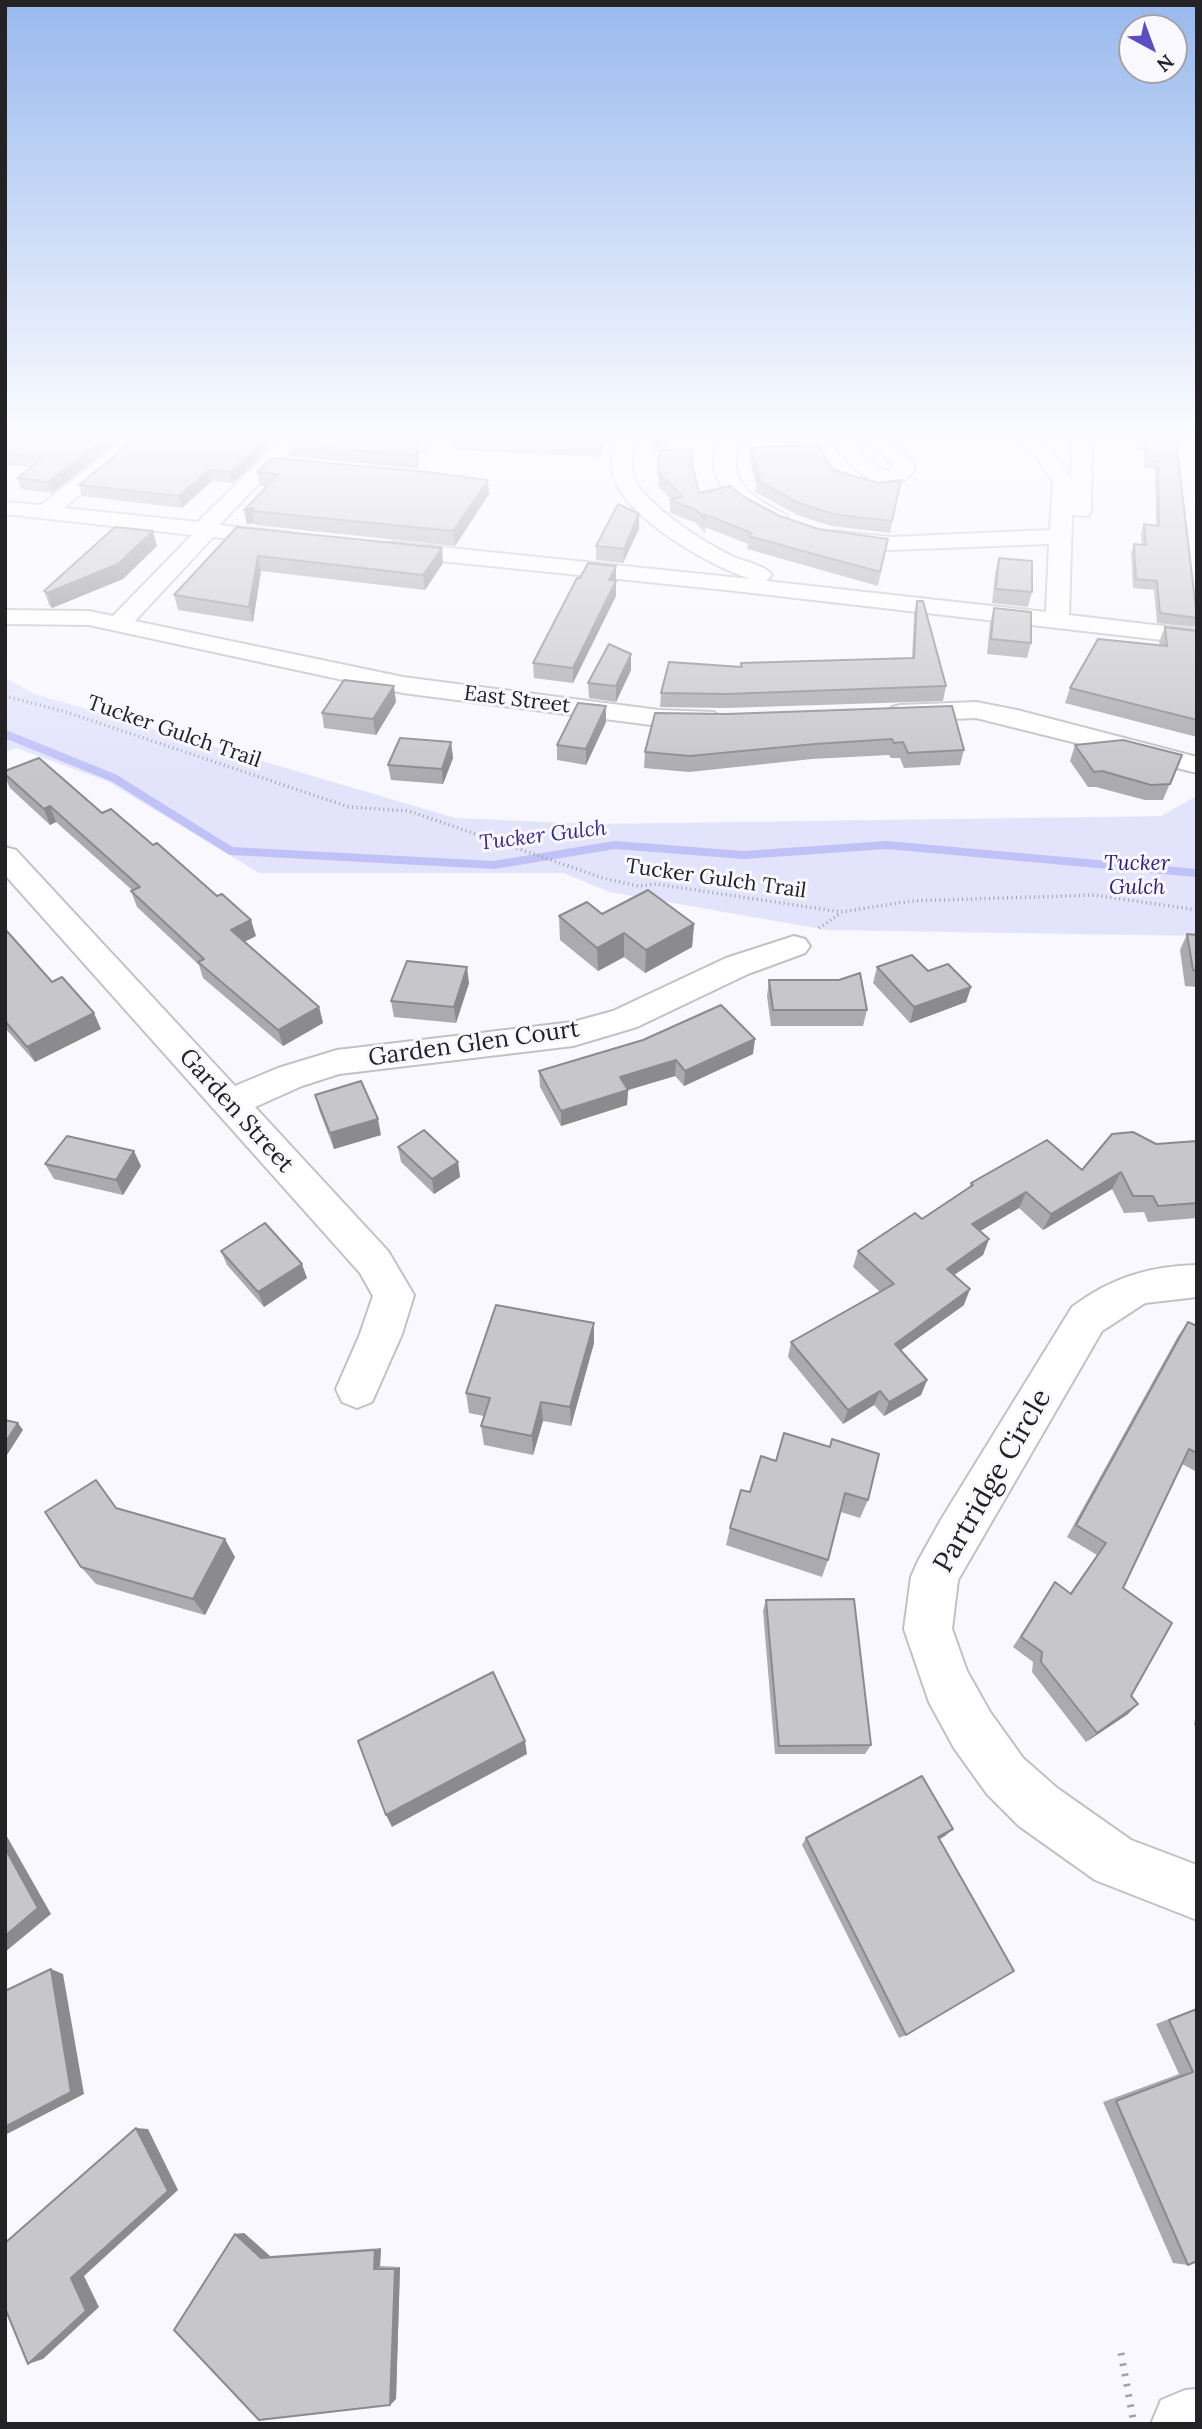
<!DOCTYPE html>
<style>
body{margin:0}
#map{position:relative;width:1202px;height:2429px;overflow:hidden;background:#f8f8fe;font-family:Lora,serif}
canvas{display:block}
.frame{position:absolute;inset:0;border:7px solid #232325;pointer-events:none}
.north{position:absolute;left:1118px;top:14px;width:70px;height:70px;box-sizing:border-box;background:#f8f8fe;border:2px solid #a3a3a7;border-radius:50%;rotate:139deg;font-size:19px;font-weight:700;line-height:28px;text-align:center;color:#232325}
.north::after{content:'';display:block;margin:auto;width:24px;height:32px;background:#5d4cc4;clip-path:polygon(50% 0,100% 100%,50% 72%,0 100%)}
</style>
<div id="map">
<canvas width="1202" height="2429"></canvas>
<div class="frame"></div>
<div class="north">N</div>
</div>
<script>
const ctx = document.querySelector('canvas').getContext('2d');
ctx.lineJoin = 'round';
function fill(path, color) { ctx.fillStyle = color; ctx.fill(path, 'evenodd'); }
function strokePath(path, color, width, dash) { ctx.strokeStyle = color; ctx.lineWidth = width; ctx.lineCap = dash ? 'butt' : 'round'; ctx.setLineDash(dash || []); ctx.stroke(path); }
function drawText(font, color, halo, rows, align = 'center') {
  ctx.font = font + ' Lora,serif'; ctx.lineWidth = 6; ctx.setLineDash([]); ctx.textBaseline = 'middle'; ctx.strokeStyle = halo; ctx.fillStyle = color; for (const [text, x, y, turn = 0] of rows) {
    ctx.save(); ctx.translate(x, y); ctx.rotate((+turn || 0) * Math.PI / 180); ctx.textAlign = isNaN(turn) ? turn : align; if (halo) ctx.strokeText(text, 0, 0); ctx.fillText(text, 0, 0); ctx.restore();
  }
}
fill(new Path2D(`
 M5,678L35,694L455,818L596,824L1161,816L1197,796V936L827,930L610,892L563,873H259L107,781L16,748L5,752Z`), '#e3e4fc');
strokePath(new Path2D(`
 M5,734L114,778L231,851L494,865L615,845L744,855L887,845L1197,873`), '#c0c1f7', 8);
const minor = new Path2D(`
 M124,440H146L64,508L198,522L280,440H301L219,525L291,533L294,538L291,543L283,545L213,537L135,621L403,677L659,710L714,712L718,718L714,724L659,726L403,693L89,625L5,624V610L89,611L113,616L192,535L5,514V502L41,505Z
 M413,440H433L425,451H411L408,447Z
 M615,440H635C632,452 630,465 634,477C644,505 708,545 734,557C745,562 765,565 772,575L766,581L1046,612L1049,544L890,550L834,545L826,543L823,538L826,533L834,531L890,537L1050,530L1053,482L1038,459L1016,440C1049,438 1054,453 1071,478L1072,440H1092L1091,511L1088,516L1072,515L1069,615L1197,630V644L726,590L392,556L384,554L381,549L384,544L392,542L750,579C709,565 628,520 614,477C610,465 612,452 615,440Z
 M718,440H738C728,483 749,496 785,514L788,519L785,524C759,530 718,492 714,468C712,458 715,449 718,440Z
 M831,440H851L867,460L886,471L894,465L865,440H887L911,459L915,469C887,507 847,466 831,440Z
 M976,702L1017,710L1197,757V773L976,718L901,721L892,719L888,713L892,707L901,705Z
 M5,847L16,850L235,1086L278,1068L337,1050L573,1022L613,1011L726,958L794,936L805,939L810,946L805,953L748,974L637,1027L573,1046L339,1074L302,1086L255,1107L388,1251L414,1295L402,1334L372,1402L357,1408L342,1402L336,1389L360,1334L373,1296L360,1273L5,875Z
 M1197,1265V1297L1145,1303L1102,1331L958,1580L952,1629L967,1671L990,1712L1023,1758L1057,1788L1131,1840L1197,1865V1920L1095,1880L1019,1826L987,1794L954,1748L929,1702L904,1629L911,1577L918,1561L942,1518L1072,1307C1111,1278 1149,1266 1197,1265Z
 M1197,2389V2424H1151L1161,2400L1185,2390Z`);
strokePath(minor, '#c1c1c6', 4);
strokePath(new Path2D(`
 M5,696L66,712L349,807L409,811L603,878L638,886L656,884L841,912L911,901L1094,895L1197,910
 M819,928L841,913`), '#a2a2a7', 3.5, [1, 3.5]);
strokePath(new Path2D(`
 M1121,2353L1133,2419`), '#a2a2a7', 7, [2.5, 8]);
fill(minor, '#fff');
fill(new Path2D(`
 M5,440H120L52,493L21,489L17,478L31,467L5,465Z
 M324,440H410V441L419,454L418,469L290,456L287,443L322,442Z
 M453,440H606L600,457L454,450Z
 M652,440H671L654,451Z
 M1135,440H1176L1197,615V619L1194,627L1157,623L1154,590L1133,588L1131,553L1134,544L1142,545L1141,533L1144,524L1156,525L1155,469L1144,468V451L1136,450Z
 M750,447L879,483L901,480L890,533L831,526L797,515L755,492L756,482L749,459Z
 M268,449L233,483L212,481L182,508L82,496L79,485Z
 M659,450L692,464L699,493L744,497L780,516L818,529L888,539L878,586L747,549L748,544L705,527V533L696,523L670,513V500H672L658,486Z
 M257,472L488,480L489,494L455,546L255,525L254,523L247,524L244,510L267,487L260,486Z
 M639,514V529L623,563L596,560V546Z
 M237,527L443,563L425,590L261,571L253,622L178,610L174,595Z
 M157,546L123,579L52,608L49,605L44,591Z
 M999,558L1032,592L1028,607L992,603L995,573Z
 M616,566V596L573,683L534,678L533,663L580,578Z
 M917,601L946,686L943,701L726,708L660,707L661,693L740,667L741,663L912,658L914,614Z
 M994,608L1031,643L1027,658L987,654L990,623Z
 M1165,627L1197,631V737L1065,703L1070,688L1160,646L1159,642Z
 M631,670L616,702L589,698L588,683Z
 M396,702L376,735L324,728L322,713Z
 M727,714L964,750L960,765L904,768L900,758H891L889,755L812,759L689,772L644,768L645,752Z
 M606,722L586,765L557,760V745Z
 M451,742L453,758L443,784L391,780L388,765Z
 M1075,745L1182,755L1163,800H1145L1096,787H1088L1070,761Z
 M5,771L102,813L256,936L244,942L319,1007L323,1023L283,1046L203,978L199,965L137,907L131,891L132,890L56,822L50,825L10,788L5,777Z
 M602,914L694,924L692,947L645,973L624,957L598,971L560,940L559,916Z
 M5,929L52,982L101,1029L35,1062L5,1028Z
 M1187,934L1197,935V987L1185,986L1180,950Z
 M877,967L971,987L966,1002L910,1023L873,983Z
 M769,980H839L867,1010L863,1026H771L767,996Z
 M469,983L456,1023L394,1017L391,1001Z
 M753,1054L684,1086L675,1076L628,1090L627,1105L561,1126L540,1087L539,1071Z
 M315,1095L381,1135L334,1149L319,1110Z
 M1197,1141V1218L1148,1222L1144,1212L1124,1213L1112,1189L1043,1230L1019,1208L980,1231L989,1239L983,1255L954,1275L964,1305L901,1350L927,1380L921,1395L884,1416L874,1405L843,1424L788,1357L791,1342L880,1292L853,1267L858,1251L922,1219L969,1188L971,1183L1082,1170L1156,1144Z
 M398,1147L458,1162L460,1177L434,1194L401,1162Z
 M45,1164L141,1166L123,1195L54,1179Z
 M221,1251L307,1278L264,1307L227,1265Z
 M1188,1322L1197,1326V1472L1182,1464L1123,1588L1131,1696L1128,1714L1086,1742L1032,1672L1033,1662L1013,1647L1047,1594L1055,1582L1070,1593L1097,1555L1067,1537L1178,1336Z
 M594,1323V1343L571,1426L543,1421L533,1455L484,1445L481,1426L484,1416L469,1413L466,1393Z
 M761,1456L868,1500L860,1518L841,1512L828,1560L822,1577L726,1545L730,1528L750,1492Z
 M116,1508L235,1557L205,1615L96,1584L81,1567Z
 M766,1600L871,1745L865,1754H775L763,1611Z
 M1197,1707V1727L1194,1725Z
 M945,1836L939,1840L906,2035L899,2038L802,1845L806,1838Z
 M1197,2008V2261L1188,2265L1173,2263L1103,2102L1179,2074L1156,2024Z
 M244,2233L270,2256L381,2248L380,2266L400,2267L396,2399L390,2405L259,2420Z`), '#aaaaaf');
fill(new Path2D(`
 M103,440H120L52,493L48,482Z
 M263,440H266L268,449L233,483L230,472Z
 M602,440H606L600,457V445Z
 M655,440H671L654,451Z
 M418,441L419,454L418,469L416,456Z
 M209,470L212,481L182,508L179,496Z
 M488,480L489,494L455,546L453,531Z
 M254,508L252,511L254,523L247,524L244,510Z
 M639,514V529L623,563L624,549Z
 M153,531L157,546L123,579L52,608L47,593Z
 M442,548L443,563L425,590L423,575Z
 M258,556L261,571L253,622L249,607Z
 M616,566V596L573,683V668Z
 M631,654V670L616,702V686Z
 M394,686L396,702L376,735L373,719Z
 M606,706V722L586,765V749Z
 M451,742L453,758L443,784L442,769Z
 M50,806L56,822L50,825L44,809Z
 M251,920L256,936L236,946L231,930Z
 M694,924L692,947L645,973L646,950Z
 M624,933V957L598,971L597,948Z
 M467,967L469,983L456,1023L454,1007Z
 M971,987L966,1002L910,1023L914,1007Z
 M319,1007L323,1023L283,1046L278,1030Z
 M94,1013L101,1029L35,1062L27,1047Z
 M755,1039L753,1054L684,1086L685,1071Z
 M676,1060L675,1076L628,1090L627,1105L561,1126V1111L620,1077Z
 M378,1119L381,1135L334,1149L330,1133Z
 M134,1151L141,1166L123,1195L116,1180Z
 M458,1162L460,1177L434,1194L432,1179Z
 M1121,1172L1112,1189L1043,1230L1051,1214Z
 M1026,1192L1019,1208L965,1240L972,1224Z
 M989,1239L983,1255L941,1284L947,1269Z
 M302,1264L307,1278L264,1307L258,1292Z
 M970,1289L964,1305L889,1359L895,1344Z
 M594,1323V1343L571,1426L570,1407Z
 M927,1380L921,1395L884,1416L889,1402Z
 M880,1391L874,1405L843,1424L848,1410Z
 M541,1402L543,1421L533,1455L532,1436Z
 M18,1423L23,1430L5,1458V1443Z
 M225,1539L235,1557L205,1615L193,1599Z
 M1138,1704L1128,1714L1086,1742L1097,1733Z
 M525,1741L527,1754L392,1827L386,1815Z
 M953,1829L945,1836L930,1844L938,1837Z
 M5,1833L51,1914L5,1952Z
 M51,1969L63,1974L84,2094L5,2135V2127Z
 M136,2128L148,2129L178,2190L84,2276L99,2307L43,2359L28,2364L71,2278Z
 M244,2233L270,2256L261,2258L235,2234Z
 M381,2248L380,2266L374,2269L375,2250Z
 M400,2267L396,2399L390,2405L395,2269Z`), '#8b8b8e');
const building = new Path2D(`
 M5,440H103L48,482L17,478L42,458L5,454Z
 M134,440H263L230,472L209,470L179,496L79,485Z
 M291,440L322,442L324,440H409L410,441H418L416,456L287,443Z
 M489,440H602L600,445Z
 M1138,440H1176L1197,618L1160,613L1157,581L1136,579L1134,544L1146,545L1144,524L1159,526L1158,461L1147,460V442L1138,441Z
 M818,445L833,470L879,483L901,480L892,521L833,514L799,503L756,480L760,479L750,447Z
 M692,449V464L699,493L730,486L744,497L780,516L818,529L888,539L880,572L748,536L752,533L704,514L706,520L696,510L670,500L683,497L658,473L659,450Z
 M271,458L428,472L488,480L453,531L252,511L254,508L244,510L279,474L257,472Z
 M618,504L639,514L624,549L596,546Z
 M115,527L153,531L118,564L47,593L44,591Z
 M237,527L442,548L423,575L258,556L249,607L174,595Z
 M999,558L1032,561V592L996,589Z
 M588,563L616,566L609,580L616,581L573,668L533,663L577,578H580Z
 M917,601H923L946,686L727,694L661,693L669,662L742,667L741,663L914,658Z
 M994,608L1031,612V643L991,639Z
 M1165,627L1197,631V720L1070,688L1098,639L1167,646Z
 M609,644L631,654L616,686L588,683Z
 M344,680L394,686L373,719L322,713Z
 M578,703L606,706L586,749L557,745Z
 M952,706L964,750L908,753L903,742L894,743L892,739L815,744L690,756L645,752L655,713L727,714Z
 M400,738L451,742L442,769L388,765Z
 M1123,740L1182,755L1170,784L1151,785L1102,771L1094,772L1075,745Z
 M39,758L102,813L111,809L153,845L157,843L217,896L222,894L251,920L231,930L319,1007L278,1030L198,962L204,959L131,891L140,887L50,806L44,809L5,774V771Z
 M648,890L694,924L646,950L624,933L597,948L559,916L587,902L602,914Z
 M5,929L52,982L62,977L94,1013L27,1047L5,1021Z
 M1187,934L1197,935V971L1193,970Z
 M912,955L928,971L948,964L971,987L914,1007L877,967Z
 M407,961L467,967L454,1007L391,1001Z
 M860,973L867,1010H773L769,980H839Z
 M721,1005L755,1039L685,1071L676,1060L620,1077L628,1090L561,1111L539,1071L643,1040Z
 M361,1081L378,1119L330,1133L315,1095Z
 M424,1130L458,1162L432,1179L398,1147Z
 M1133,1132L1156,1144L1197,1141V1203L1158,1206L1153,1196H1133L1121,1172L1051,1214L1026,1192L972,1224L989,1239L947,1269L970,1289L895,1344L927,1380L889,1402L880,1391L848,1410L791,1342L894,1284L858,1251L915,1213L922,1219L973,1185L971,1183L1047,1140L1082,1170L1112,1134Z
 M67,1136L134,1151L116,1180L45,1164Z
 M265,1223L302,1264L258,1292L221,1251Z
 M496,1305L594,1323L570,1407L541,1402L532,1436L481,1426L490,1398L466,1393Z
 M1188,1322L1197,1326V1453L1189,1449L1123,1588L1172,1623L1131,1696L1138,1704L1097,1733L1041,1662L1042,1652L1021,1637L1055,1582L1071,1594L1106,1543L1076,1525Z
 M5,1420L18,1423L5,1443Z
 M784,1433L830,1447L832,1439L879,1454L868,1500L845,1493L828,1560L730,1528L741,1490L750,1492L761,1456L776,1461Z
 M96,1480L116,1508L225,1539L193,1599L81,1567L45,1512Z
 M854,1599L871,1745L779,1746L766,1600Z
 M493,1672L525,1741L386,1815L358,1741Z
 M922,1776L953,1829L938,1837L1014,1971L906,2035L806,1838Z
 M5,1848L38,1908L5,1936Z
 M51,1969L71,2092L5,2127V1991Z
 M1197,2009V2261L1188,2265L1116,2101L1193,2072L1169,2020Z
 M136,2128L168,2191L71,2278L86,2311L28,2364L5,2308V2243Z
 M235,2234L261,2258L375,2250L374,2269H395L390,2405L259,2420L174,2330Z`);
fill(building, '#c6c6cb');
strokePath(building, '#8b8b8e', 2);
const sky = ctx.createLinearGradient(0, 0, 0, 780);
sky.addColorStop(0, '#98b9ee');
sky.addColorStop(0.56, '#fcfcff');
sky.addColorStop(1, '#fcfcff00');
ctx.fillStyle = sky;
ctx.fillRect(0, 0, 1202, 780);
drawText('21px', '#232325', '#f8f8fe', [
 ["East Street",517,700,7],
 ["Tucker Gulch Trail",174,732,19],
 ["Tucker Gulch Trail",716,879,8]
]);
drawText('italic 21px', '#3d2b8f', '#f8f8fe', [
 ["Tucker Gulch",543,836,-7]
]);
drawText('italic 21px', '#352184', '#f8f8fe', [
 ["Tucker",1137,864],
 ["Gulch",1137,888]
]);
drawText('24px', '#232325', '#f8f8fe', [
 ["Garden Glen Court",474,1044,-8],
 ["Garden Street",236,1111,48]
]);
drawText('28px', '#232325', '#f8f8fe', [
 ["Partridge Circle",993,1481,-60]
]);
</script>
